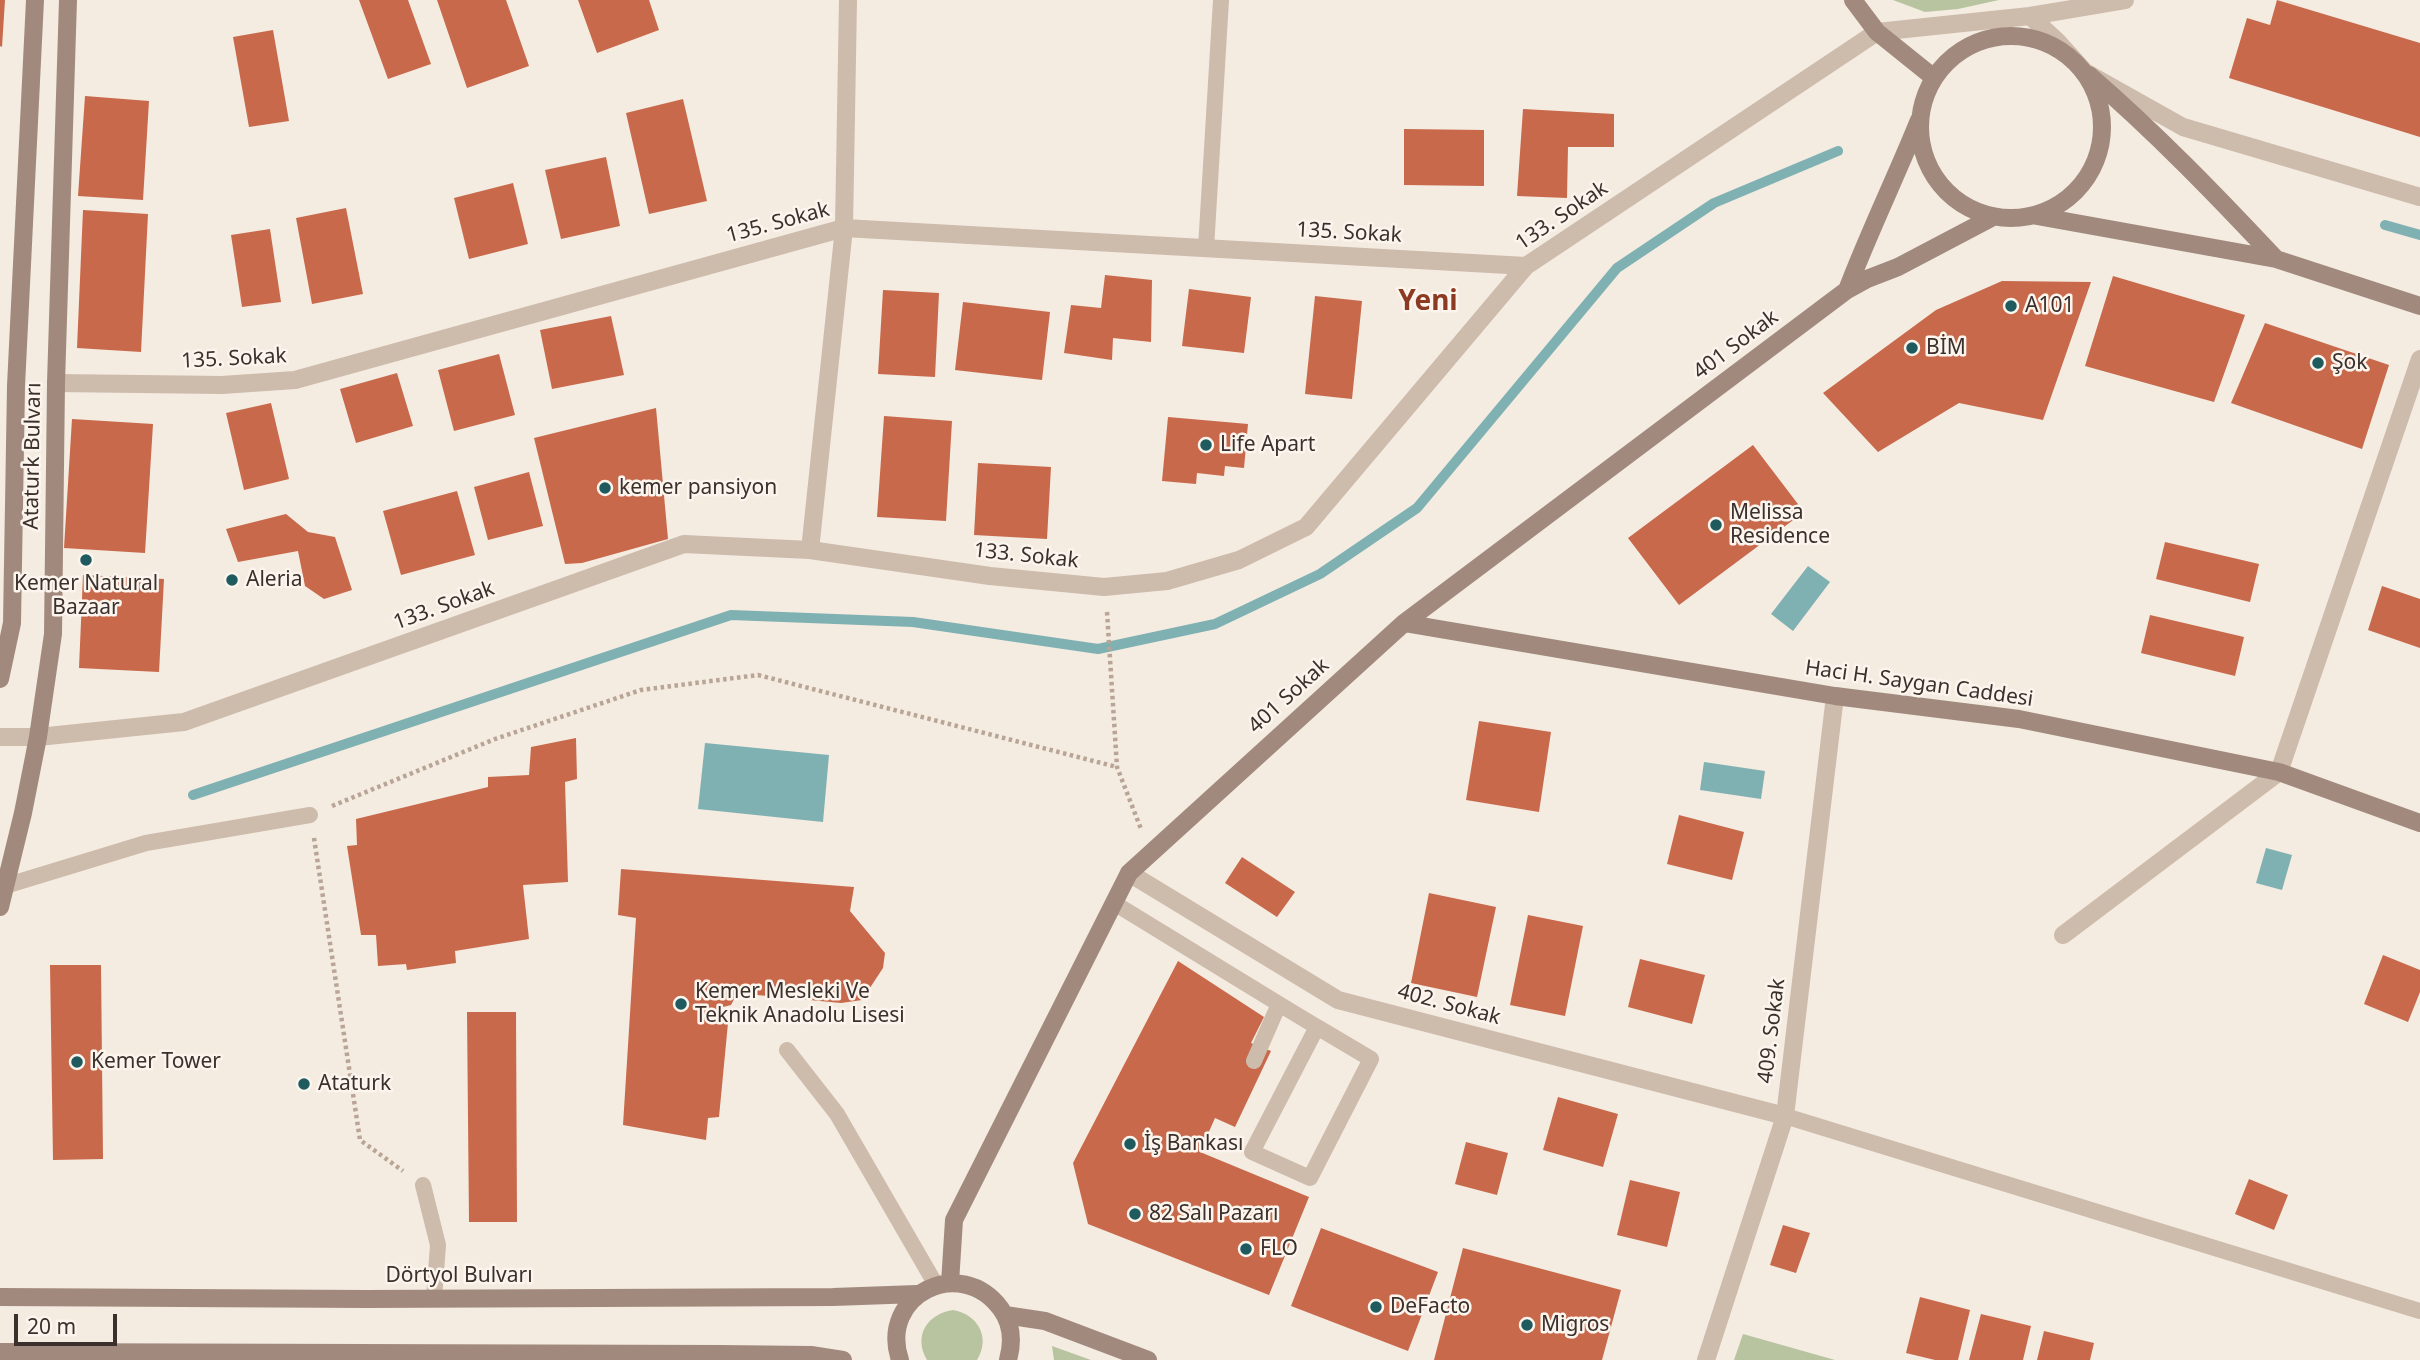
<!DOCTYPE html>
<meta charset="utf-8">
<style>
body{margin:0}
#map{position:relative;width:2420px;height:1360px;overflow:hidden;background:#f4ebe1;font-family:"Noto Sans",sans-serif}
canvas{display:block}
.scale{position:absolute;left:14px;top:1314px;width:103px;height:32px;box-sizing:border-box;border:4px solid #3b302b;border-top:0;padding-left:9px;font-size:21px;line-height:24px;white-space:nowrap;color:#3b302b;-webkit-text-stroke:5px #fbf5ee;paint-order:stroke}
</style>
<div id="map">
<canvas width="2420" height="1360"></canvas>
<div class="scale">20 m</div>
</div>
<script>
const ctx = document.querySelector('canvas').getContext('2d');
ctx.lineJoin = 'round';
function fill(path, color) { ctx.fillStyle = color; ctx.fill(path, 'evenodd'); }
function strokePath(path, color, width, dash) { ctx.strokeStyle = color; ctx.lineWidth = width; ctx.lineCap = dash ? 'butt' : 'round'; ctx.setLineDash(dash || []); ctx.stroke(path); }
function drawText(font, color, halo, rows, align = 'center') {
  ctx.font = font + ' "Noto Sans",sans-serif'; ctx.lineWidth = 5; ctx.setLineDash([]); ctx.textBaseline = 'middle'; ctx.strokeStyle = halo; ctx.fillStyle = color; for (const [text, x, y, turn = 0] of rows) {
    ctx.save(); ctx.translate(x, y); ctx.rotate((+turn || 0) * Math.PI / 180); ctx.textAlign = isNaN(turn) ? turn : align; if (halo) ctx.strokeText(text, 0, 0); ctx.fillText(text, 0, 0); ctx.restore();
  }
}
fill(new Path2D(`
 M1893,0H1999L1958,9L1925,12Z
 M953,1310C978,1314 991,1338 977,1360H927C913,1336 927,1314 953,1310Z
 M1743,1334L1835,1360H1734Z
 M1052,1346L1091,1360H1054Z`), '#b8c4a0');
fill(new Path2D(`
 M1808,566L1830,582L1793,631L1771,614Z
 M705,743L829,755L823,822L698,809Z
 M1704,762L1765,771L1761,799L1700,790Z
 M2266,848L2292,855L2282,890L2256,883Z`), '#7fb0b2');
strokePath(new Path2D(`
 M2385,225L2420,235
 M193,795L731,615L913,622L1098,649L1215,624L1320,574L1417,508L1617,268L1714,203L1838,151`), '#7fb0b2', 10);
fill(new Path2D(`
 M0,0H5L2,47L0,46Z
 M359,0H408L431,64L388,79Z
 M437,0H506L529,66L467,88Z
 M578,0H649L659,30L597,53Z
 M2277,0L2420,43V137L2229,78L2247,18L2270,25Z
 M273,30L289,121L249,127L233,37Z
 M85,96L149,101L143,200L78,196Z
 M683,99L707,201L649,214L626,113Z
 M1523,109L1614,114V147H1568L1567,198L1517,196Z
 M1404,129L1484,130V186L1404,185Z
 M606,157L620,226L561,239L545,170Z
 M513,183L528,244L469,259L454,198Z
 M346,208L363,294L312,304L296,218Z
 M83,210L148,214L141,352L77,348Z
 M270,229L281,302L242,307L231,235Z
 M1105,275L1152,280L1151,342L1113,338L1112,360L1064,353L1071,305L1101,308Z
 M2113,276L2245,315L2214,402L2085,366Z
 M2002,281L2091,282L2043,420L1959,403L1878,452L1823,393L1936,310Z
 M1189,289L1251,297L1244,353L1182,346Z
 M883,290L939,293L935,377L878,374Z
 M1315,296L1362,301L1352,399L1305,394Z
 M963,302L1050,312L1042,380L955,370Z
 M611,316L624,375L552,389L540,330Z
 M2265,323L2389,365L2362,449L2231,403Z
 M499,354L515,415L454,431L438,370Z
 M397,373L413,426L356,443L340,389Z
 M271,403L289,479L244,490L226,413Z
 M656,408L668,539L582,563L565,564L534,438Z
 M884,416L952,421L946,521L877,517Z
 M1168,417L1248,424L1244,468L1225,466L1224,476L1197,473L1196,484L1162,481Z
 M72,419L153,424L145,553L64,548Z
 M1753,445L1804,512L1679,605L1628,538Z
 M978,463L1051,467L1047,539L974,535Z
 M529,472L543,526L488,540L474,487Z
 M457,491L475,555L401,575L383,511Z
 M286,514L308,532L335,537L352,590L324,599L305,586L298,551L238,562L226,529Z
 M2165,542L2259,564L2250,602L2156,579Z
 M83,575L164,579L159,672L79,668Z
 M2382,586L2420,599V648L2368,630Z
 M2150,615L2244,637L2235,676L2141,653Z
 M1479,721L1551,732L1539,812L1466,800Z
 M576,738L577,779L565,782L568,882L523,885L529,939L455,951L456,963L407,970L406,964L378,966L376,935H361L347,846L357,845L356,819L488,787V777L529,775L531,747Z
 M1679,815L1744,832L1732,880L1667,864Z
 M1242,857L1295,892L1277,917L1225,883Z
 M621,869L854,887L850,911L885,953L883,968L862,1000L841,1003L757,995V989L742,984L731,1005L719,1008L718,1014L728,1023L719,1117L708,1118L706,1140L623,1125L636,918L618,915Z
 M1429,893L1496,907L1477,997L1411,983Z
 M1528,915L1583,926L1565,1016L1510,1005Z
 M2383,955L2420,970V992L2408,1022L2364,1004Z
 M1640,959L1705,975L1692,1024L1628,1007Z
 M1178,961L1264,1017L1251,1043L1271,1051L1235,1127L1215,1118L1200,1152L1309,1197L1269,1295L1088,1224L1073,1163Z
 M50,965H101L103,1159L53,1160Z
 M467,1012H516L517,1222H469Z
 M1558,1097L1618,1114L1603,1167L1543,1150Z
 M1466,1142L1508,1153L1497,1195L1455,1184Z
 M2249,1179L2288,1195L2274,1230L2235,1214Z
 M1630,1180L1680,1192L1667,1247L1617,1235Z
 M1783,1225L1810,1233L1796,1273L1770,1265Z
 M1321,1228L1438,1272L1408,1351L1291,1306Z
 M1463,1248L1621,1290L1602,1360H1434Z
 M1920,1297L1970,1310L1958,1360H1935L1906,1353Z
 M1981,1314L2031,1326L2023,1360H1969Z
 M2044,1331L2094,1343L2090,1360H2037Z`), '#c8694b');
strokePath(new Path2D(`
 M1107,612L1117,767L1141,829
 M332,806L495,739L641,690L758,675L1117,767
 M314,838L360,1140L403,1171`), '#b9a596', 4.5, [3.5, 3.5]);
strokePath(new Path2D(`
 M1206,248L1221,0
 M5,886L146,843L310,815
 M1114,903L1279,1004L1254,1061
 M1279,1004L1317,1027L1252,1152L1310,1178L1371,1059L1317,1027
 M787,1050L837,1114L936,1285
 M1785,1116L2420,1311
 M423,1185L438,1245L434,1299`), '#cdbbac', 16);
strokePath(new Path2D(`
 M2030,16L2057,41L2085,72L2183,127L2420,197
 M56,383L222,385L295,380L844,228L1526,266
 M810,550L844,228L848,0
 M0,737H38L184,722L684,544L810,550L990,576L1104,587L1167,581L1239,560L1306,527L1526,266L1877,32L2030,16L2125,0
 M1129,873L1338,1000L1785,1116
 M2063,935L2279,772L2420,359
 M1706,1360L1785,1116L1835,696`), '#cdbbac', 18);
strokePath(new Path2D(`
 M1853,0L1877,32L1933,77
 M1920 127a91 91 0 1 1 182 0a91 91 0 1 1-182 0Z
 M2089,75C2155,132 2216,195 2276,259
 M2037,216L2276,259L2420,306
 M1847,290C1869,232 1896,177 1919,120
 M1404,623L1835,696L2019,719L2279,772L2420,823
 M0,679L12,623L16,386L35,0
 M0,907L23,813L38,737L53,634L56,383L68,0
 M950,1283L954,1220L1129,873L1404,623L1847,290L1867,279L1898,267L1993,217
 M0,1297L366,1299L833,1297L917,1294
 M1005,1315L1045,1321L1148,1360
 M0,1352L721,1354L811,1355L843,1360
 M900,1360C878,1295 961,1254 1001,1309C1012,1324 1013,1342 1008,1360`), '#a18a7d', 18);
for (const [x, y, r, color] of [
 [2011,306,7,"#1f5a5e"],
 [1912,348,7,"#1f5a5e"],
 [2318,363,7,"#1f5a5e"],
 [1206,445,7,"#1f5a5e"],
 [605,488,7,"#1f5a5e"],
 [1716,525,7,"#1f5a5e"],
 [86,560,7,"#1f5a5e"],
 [232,580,7,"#1f5a5e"],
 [681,1004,7,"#1f5a5e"],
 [77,1062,7,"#1f5a5e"],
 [304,1084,7,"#1f5a5e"],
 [1130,1144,7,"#1f5a5e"],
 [1135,1214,7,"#1f5a5e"],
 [1246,1249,7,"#1f5a5e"],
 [1376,1307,7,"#1f5a5e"],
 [1527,1325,7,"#1f5a5e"]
]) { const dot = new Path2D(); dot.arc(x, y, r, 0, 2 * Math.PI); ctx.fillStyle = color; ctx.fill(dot); strokePath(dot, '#fbf5ee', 2.5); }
drawText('21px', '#3b302b', '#fbf5ee', [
 ["133. Sokak",1562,216,-34],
 ["135. Sokak",778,223,-15],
 ["135. Sokak",1349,233,3],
 ["401 Sokak",1736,345,-37],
 ["135. Sokak",234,359,-3],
 ["Ataturk Bulvarı",33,456,-89],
 ["133. Sokak",1026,556,6],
 ["133. Sokak",444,606,-20],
 ["Haci H. Saygan Caddesi",1919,684,8],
 ["401 Sokak",1289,696,-42],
 ["402. Sokak",1449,1005,15],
 ["409. Sokak",1772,1031,-83],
 ["Dörtyol Bulvarı",459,1276]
]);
drawText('21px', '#3b302b', '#fbf5ee', [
 ["A101",2025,306],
 ["BİM",1926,348],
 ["Şok",2332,363],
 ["Life Apart",1220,445],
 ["kemer pansiyon",619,488],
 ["Melissa",1730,513],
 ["Residence",1730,537],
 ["Aleria",246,580],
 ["Kemer Natural",86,584,"center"],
 ["Bazaar",86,608,"center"],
 ["Kemer Mesleki Ve",695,992],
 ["Teknik Anadolu Lisesi",695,1016],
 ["Kemer Tower",91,1062],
 ["Ataturk",318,1084],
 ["İş Bankası",1144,1144],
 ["82 Salı Pazarı",1149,1214],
 ["FLO",1260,1249],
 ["DeFacto",1390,1307],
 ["Migros",1541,1325]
], 'left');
drawText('bold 28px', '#8c3b22', '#fbf5ee', [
 ["Yeni",1428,302]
]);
</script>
